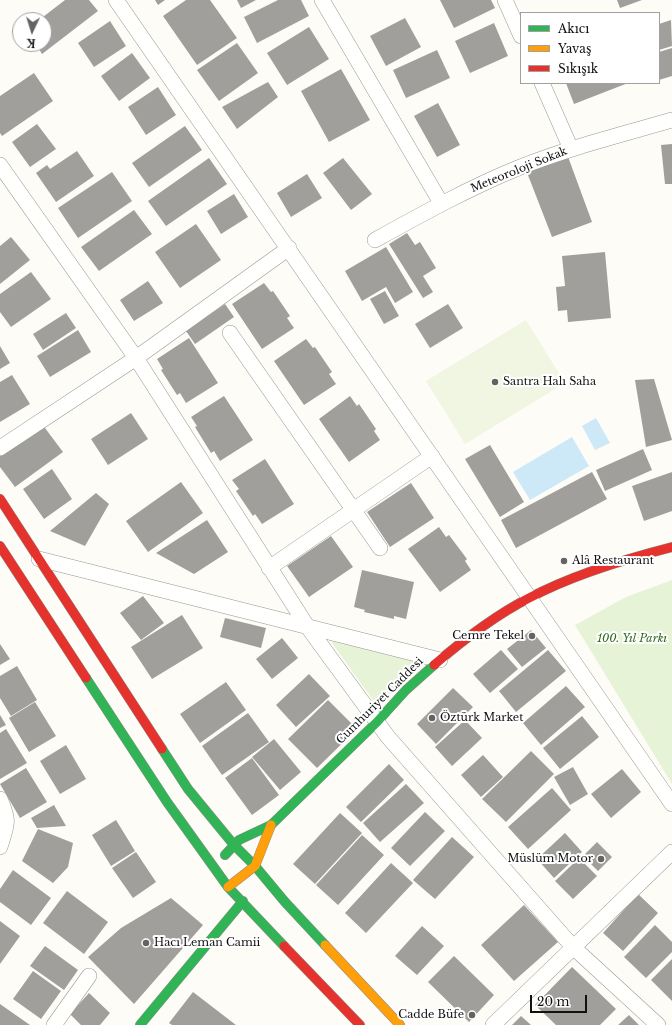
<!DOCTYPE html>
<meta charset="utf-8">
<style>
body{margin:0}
#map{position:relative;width:672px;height:1025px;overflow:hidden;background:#fdfcf7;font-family:"Libre Baskerville",serif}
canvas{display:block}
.legend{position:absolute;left:520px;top:12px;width:140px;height:72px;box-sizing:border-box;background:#fff;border:1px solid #a0a0a0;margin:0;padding:5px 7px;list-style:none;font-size:12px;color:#111}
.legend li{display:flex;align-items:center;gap:8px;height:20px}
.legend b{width:20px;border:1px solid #a0a0a0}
.north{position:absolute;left:12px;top:12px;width:40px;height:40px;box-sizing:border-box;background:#fff;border:1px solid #a0a0a0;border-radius:50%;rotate:184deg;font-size:11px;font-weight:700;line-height:16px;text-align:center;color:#111}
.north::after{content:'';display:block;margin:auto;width:14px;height:18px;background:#646362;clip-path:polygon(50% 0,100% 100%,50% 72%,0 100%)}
.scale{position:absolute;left:530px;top:995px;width:57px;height:18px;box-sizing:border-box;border:2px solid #111;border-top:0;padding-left:5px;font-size:12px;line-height:14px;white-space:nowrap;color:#111;-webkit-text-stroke:3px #fff;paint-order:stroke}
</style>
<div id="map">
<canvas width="672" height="1025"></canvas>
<ul class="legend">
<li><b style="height:5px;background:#30b455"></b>Akıcı</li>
<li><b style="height:5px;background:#ff9f0a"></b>Yavaş</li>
<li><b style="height:5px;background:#e5322d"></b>Sıkışık</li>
</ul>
<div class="north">K</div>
<div class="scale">20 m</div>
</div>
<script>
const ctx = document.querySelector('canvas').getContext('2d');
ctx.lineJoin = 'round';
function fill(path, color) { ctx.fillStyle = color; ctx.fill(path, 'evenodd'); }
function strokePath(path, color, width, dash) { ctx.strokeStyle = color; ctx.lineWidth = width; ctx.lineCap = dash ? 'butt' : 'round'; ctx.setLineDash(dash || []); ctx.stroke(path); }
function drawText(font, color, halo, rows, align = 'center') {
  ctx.font = font + ' "Libre Baskerville",serif'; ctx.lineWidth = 4; ctx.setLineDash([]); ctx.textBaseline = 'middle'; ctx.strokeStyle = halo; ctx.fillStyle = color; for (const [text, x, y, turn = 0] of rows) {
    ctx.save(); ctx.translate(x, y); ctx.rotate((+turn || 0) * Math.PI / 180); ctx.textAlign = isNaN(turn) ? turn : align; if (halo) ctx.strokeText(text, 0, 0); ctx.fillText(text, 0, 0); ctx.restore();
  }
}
fill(new Path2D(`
 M672,580V784L575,625L626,597Z
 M333,638L425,663L378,707L332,643Z`), '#e7f3d7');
fill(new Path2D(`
 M526,320L565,383L465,444L426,381Z`), '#f0f6e1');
fill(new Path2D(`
 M596,418L610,443L595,450L582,426Z
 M572,437L589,466L530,500L513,472Z`), '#cde8f7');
fill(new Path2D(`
 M65,0H89L98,11L42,54L36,44H44V20H39Z
 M155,0H165L158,5Z
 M186,0H210L237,38L197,65L163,16Z
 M237,0H256L241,8Z
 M278,0H301L309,16L257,43L244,17Z
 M440,0H491L495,8L454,28Z
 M617,0H642L620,8Z
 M405,18L421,47L386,66L370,36Z
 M671,20L672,46L659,50V24Z
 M110,21L126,46L94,67L78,43Z
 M494,23L508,56L470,73L455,41Z
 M309,27L329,59L287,85L267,53Z
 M237,43L258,73L219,101L197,70Z
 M672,48V76L659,80V52Z
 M437,50L450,78L406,98L393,70Z
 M132,53L150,78L119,101L101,76Z
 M341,69L370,120L329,142L301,91Z
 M34,73L53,101L2,136L0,133V96Z
 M268,82L278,97L237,129L222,107Z
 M566,83H628L574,104Z
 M158,87L176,115L146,135L128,107Z
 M438,103L460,145L437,157L414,116Z
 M37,124L56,149L30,167L12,142Z
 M185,126L202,150L149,187L132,163Z
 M672,144V184H665L661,145Z
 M77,151L94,176L56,202L36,173L47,165L50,169Z
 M567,154L592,222L552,237L526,170Z
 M209,158L227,184L166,226L148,201Z
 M343,158L372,194L351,210L323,173Z
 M112,172L132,201L78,238L58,208Z
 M307,174L322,198L291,217L277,193Z
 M234,194L248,217L221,234L207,211Z
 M134,210L152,234L99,271L81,247Z
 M196,224L221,260L180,288L155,252Z
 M407,233L415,245L420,242L436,268L423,276L433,292L423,298L389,244Z
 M11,237L30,260L0,284V246Z
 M386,247L413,292L395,303L386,287L362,301L345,271Z
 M605,252L611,318L568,322L567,310L558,311L556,287L565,286L562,256Z
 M31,272L51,299L11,327L0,312V294Z
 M148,281L163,303L134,321L120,300Z
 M264,283L271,292L273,291L290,316L287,318L294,328L262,349L232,304Z
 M385,291L399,316L384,324L370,299Z
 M225,304L234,317L195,344L186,331Z
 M448,304L463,328L430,348L415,324Z
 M66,313L76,328L43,350L33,334Z
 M78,330L91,352L50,377L37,356Z
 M189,338L218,383L186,403L180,393L177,395L161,370L163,369L157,359Z
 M306,339L313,348L315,347L332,372L329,374L336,384L304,405L274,361Z
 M0,346L10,363L0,369Z
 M12,375L30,404L0,422V382Z
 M654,379L672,440L646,447L635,380Z
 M224,396L253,440L220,461L214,451L211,453L195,427L197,426L191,417Z
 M350,396L357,406L359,404L376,429L374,431L380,440L349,462L319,419Z
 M131,413L148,439L108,465L91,439Z
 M42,424L63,452L15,487L0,467V455Z
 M490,445L524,502L500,517L465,459Z
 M643,449L652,470L605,491L596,470Z
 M265,459L294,504L262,524L255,514L253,516L236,491L239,489L232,480Z
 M52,469L72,499L44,519L23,489Z
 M592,472L607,499L516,548L501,520Z
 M672,472V511L644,521L632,486Z
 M181,482L203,513L148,552L126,521Z
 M411,483L434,518L390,547L367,512Z
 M96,493L109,504L85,546L50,531Z
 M207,520L228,552L194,574L156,553Z
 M439,527L446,537L449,535L467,559L465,561L471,570L440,592L408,549Z
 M331,536L353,567L309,597L287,566Z
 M362,570L414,582L406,619L394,616V619L364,612L365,610L354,607Z
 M143,596L164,623L141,640L120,613Z
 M182,615L203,648L152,679L131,647Z
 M225,618L266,628L261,648L220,637Z
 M531,630L546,648L522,667L507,649Z
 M282,638L298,658L272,679L256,659Z
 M0,644L10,659L0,665Z
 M501,650L518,669L490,693L473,674Z
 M548,650L566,671L516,712L499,691Z
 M17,666L37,700L11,716L0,698V676Z
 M309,674L330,696L296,727L276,705Z
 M226,682L246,710L200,743L180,714Z
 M566,686L585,707L541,745L523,723Z
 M453,688L473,707L436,744L417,724Z
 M328,700L357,729L317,768L288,739Z
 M35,702L56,736L29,752L9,718Z
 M248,713L269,742L222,775L202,746Z
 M0,715L6,725L0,728Z
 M582,716L599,737L560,769L543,748Z
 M465,720L482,738L452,766L435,747Z
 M6,729L27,763L0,779V733Z
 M274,739L301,772L280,790L252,757Z
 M66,745L86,779L60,794L40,761Z
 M531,751L554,774L506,822L482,799Z
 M483,755L503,777L481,797L461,775Z
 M252,758L279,795L252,815L225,778Z
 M389,764L404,780L361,822L346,807Z
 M573,767L588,794L570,805L554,777Z
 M26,768L47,802L20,818L0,784Z
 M622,769L641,792L611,818L591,794Z
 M406,784L424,803L380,842L363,823Z
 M552,788L571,810L528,849L508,827Z
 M54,805L66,826L37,828L31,818Z
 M425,812L445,831L410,866L391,848Z
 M340,813L362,833L315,884L293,864Z
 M116,820L135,851L111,866L92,835Z
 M38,829L73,843L68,867L53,883L22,861Z
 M565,833L582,852L554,878L537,859Z
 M362,835L384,855L338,905L316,885Z
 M452,837L474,857L435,899L413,880Z
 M597,842L612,857L598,871L583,856Z
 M136,852L156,882L133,898L112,868Z
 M579,858L597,876L573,899L555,881Z
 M391,863L413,883L366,933L345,913Z
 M13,870L51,898L31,925L0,902V889Z
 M67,891L108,922L84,954L43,923Z
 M638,894L658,913L623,951L603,933Z
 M171,898L203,925L134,1004L88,957L121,928Z
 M524,905L558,942L514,981L481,945Z
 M0,921L20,936L0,964Z
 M655,925L672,942V952L646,978L624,957Z
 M422,926L444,946L417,975L395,956Z
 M45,946L78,970L64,990L30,966Z
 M454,956L494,995L469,1022L428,982Z
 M672,959V1001L651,980Z
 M572,967L616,1009L600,1025H556L535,1005Z
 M33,971L61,991L41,1019L13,999Z
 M193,992L236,1025H172L169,1023Z
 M89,993L110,1013L100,1025H81L70,1014Z
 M0,1004L30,1025H0Z
 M629,1015L639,1025H618Z
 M521,1016L531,1025H512Z`), '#a19f9c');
const street = new Path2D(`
 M116,0L672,804
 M322,0L441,203
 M505,0L521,36
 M542,83L571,149
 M0,165L136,358L307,626L388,737L573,947L658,1025
 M375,240C422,214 469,188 518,168C568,148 620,135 672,120
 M230,333L380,548
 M0,448L136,358L289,248
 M39,559L440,660
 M269,568L432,456
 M0,799C10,822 7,824 0,847
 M54,1025L89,976
 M493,1025L672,852`);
const fast = new Path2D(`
 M86,678L167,802L228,887L284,946
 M162,749L188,789L234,845L255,866L285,902L325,945
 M225,855L239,840L271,825L377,722L406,690L434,665
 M140,1025L243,901`);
const slow = new Path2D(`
 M228,887L255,866L271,825
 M325,945L400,1025`);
const jam = new Path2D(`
 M0,499L162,749
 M0,546L86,678
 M434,665C463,640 494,616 529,598C572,575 625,559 672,547
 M284,946L360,1025`);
strokePath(street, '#979795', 16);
strokePath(fast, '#8e8d8b', 10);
strokePath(slow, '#8e8d8b', 10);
strokePath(jam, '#8e8d8b', 10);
strokePath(street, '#fffffe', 15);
strokePath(fast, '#30b455', 9);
strokePath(slow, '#ff9f0a', 9);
strokePath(jam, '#e5322d', 9);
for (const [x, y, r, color] of [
 [495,382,4,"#646362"],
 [564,561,4,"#646362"],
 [532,636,4,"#646362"],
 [432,718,4,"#646362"],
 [601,859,4,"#646362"],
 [146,943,4,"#646362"],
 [472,1015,4,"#646362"]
]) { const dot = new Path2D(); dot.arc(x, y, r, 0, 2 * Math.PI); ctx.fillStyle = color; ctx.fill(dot); strokePath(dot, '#fff', 1.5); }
drawText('11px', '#111', '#fff', [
 ["Meteoroloji Sokak",519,170,-22],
 ["Cumhuriyet Caddesi",380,701,-45]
]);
drawText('11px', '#111', '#fff', [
 ["Santra Halı Saha",503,382],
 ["Alâ Restaurant",572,561],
 ["Cemre Tekel",524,636,"right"],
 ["Öztürk Market",440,718],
 ["Müslüm Motor",593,859,"right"],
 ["Hacı Leman Camii",154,943],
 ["Cadde Büfe",464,1015,"right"]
], 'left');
drawText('italic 11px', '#2f6b1f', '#fff', [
 ["100. Yıl Parkı",632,639]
]);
</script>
